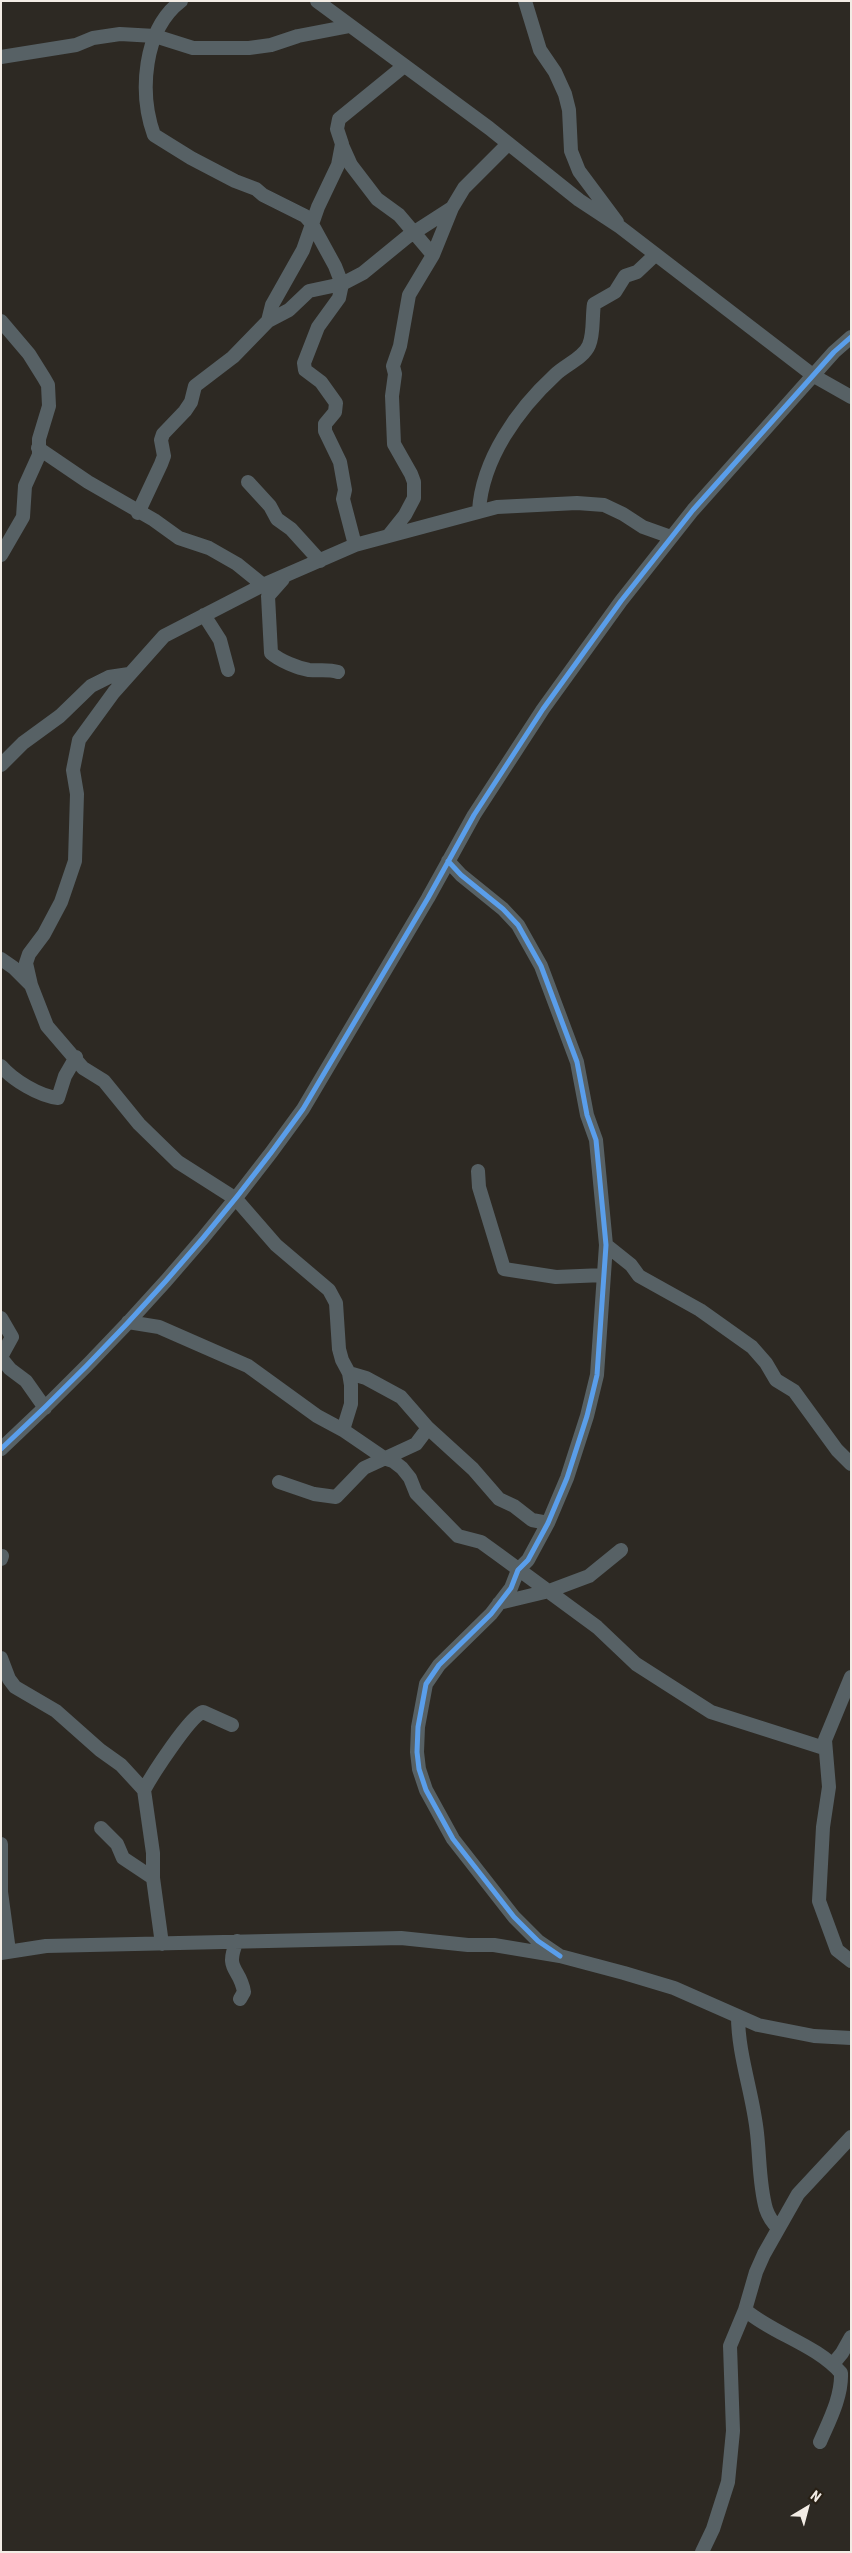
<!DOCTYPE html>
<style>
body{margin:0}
#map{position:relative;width:852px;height:2553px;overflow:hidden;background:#2d2923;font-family:"Roboto Condensed",sans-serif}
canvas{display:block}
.frame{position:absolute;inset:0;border:2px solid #f2ece5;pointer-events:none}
.north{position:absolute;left:782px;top:2483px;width:50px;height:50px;-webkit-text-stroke:4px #282015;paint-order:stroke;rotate:37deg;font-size:14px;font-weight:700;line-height:20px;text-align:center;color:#f2ece5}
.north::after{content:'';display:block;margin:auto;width:18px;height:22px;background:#f2ece5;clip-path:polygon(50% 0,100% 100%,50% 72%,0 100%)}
</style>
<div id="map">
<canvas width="852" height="2553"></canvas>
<div class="frame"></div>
<div class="north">N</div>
</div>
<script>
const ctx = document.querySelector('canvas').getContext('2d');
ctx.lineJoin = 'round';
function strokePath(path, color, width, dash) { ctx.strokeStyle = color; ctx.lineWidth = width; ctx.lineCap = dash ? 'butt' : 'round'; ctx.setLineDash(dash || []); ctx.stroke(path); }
strokePath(new Path2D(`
 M181,1C143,30 139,93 154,135L191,158L235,181L256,189L263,195L305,216L312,224L335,266L342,284L339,298L318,327L304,363L305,370L321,382L336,403L335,412L325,424V431L340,462L345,490L343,499L355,545
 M317,1L489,128L579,200L620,227L814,376L851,397
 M525,1L540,50L555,72L565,94L569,110L571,151L579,171L617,222
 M1,57L76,45L93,38L120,34L155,36L193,48H249L271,45L298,36L350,26
 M342,145L351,165L377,199L399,215L433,255
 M1,321L29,354L44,378L48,385L49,406L39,439V455L25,486L23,517L1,555
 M268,321L289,310L309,291L342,284L363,273L407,237L452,208
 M38,448L88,482L154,520L179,538L209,548L237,564L263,585
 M248,482L270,506L277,519L291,529L320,561
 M479,511C482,459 518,409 555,375C565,365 584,358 589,345C594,334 592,316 594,304L615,292L625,276L637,272L655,255
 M138,513L161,464L164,456L161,440L163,434L185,411L191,402L195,386L233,357L268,321L272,305L303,250L318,207L338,165L342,144L337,129L339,119L404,66
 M389,535L405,515L414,498V482L411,474L394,444L392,396L395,374L393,366L400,346L409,295L433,255L452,208L464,188L508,144
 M283,579L268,596L271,653C280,661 298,668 309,670C320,671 328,669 338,672
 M204,615L220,640L228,670
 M1,765L23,743L60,716L91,686L109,677L129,674
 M448,861L461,875L503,909L518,925L541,966L577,1062L587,1115L596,1140L606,1245L597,1375L587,1416L567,1478L548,1523L528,1560L518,1570L511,1588L491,1614L439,1665L426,1684L418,1727L417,1752L419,1769L426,1790L453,1839L514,1917L538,1941L560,1956
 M1,959L14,968L31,985L47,1026L83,1068L104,1081L139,1124L178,1162L236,1199L276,1245L329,1290L336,1303L339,1349L342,1360L349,1373L351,1385V1404L343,1430
 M31,985L26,963L29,954L44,934L61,902L75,861L77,794L73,770L79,740L114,692L164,636L263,585L355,545L497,507L577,503L604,505L623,514L643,527L671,537
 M1,1066C13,1080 39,1096 58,1098L65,1076L76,1057
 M478,1171L479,1187L504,1269L556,1277L604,1275
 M606,1245L631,1265L639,1276L700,1310L752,1347L766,1363L776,1380L794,1391L837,1450L851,1464
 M1,1318L12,1337L1,1357
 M128,1322L159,1327L248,1366L317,1416L343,1430L384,1458L393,1461L402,1468L410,1478L416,1493L458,1536L481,1542L499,1555L597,1627L636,1664L711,1712L824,1748
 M1,1358L10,1369L26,1381L45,1408
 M349,1373L366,1378L401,1397L428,1428L473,1469L499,1499L514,1506L532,1520L548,1523
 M1,1449C112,1346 215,1233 303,1109L428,898L474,815L543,709L621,601L693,510L834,352L851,337
 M279,1482L314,1494L336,1497L364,1468L416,1444L428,1428
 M1,1559L2,1556
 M499,1603L549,1591L589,1576L621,1550
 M1,1658L9,1679L15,1687L56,1711L100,1750L121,1765L144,1790L153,1853V1878L162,1944
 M851,1677L825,1740L829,1787L823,1827L819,1901L837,1950L851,1961
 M144,1790C152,1775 190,1716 203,1712L232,1725
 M101,1828L117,1844L123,1858L153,1878
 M1,1844V1892L9,1951
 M237,1941C224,1971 240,1967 244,1992L240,1999
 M1,1953L46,1946L401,1938L468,1945H494L560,1956L624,1973L674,1988L758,2025L814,2036L851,2038
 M738,2016C738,2055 753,2094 757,2133C760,2159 759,2184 766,2209C769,2218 772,2222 778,2228
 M745,2310C775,2335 815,2344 841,2373C842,2397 829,2421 820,2442
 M833,2364L842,2353L851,2337
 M702,2552L713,2529L728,2482L733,2431L730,2346L745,2310L756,2272L764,2254L798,2194L851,2137`), '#576165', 14);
strokePath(new Path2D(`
 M448,861L461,875L503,909L518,925L541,966L577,1062L587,1115L596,1140L606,1245L597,1375L587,1416L567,1478L548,1523L528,1560L518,1570L511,1588L491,1614L439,1665L426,1684L418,1727L417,1752L419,1769L426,1790L453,1839L514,1917L538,1941L560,1956
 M1,1449C112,1346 215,1233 303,1109L428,898L474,815L543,709L621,601L693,510L834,352L851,337`), '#5a9eea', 5);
</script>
